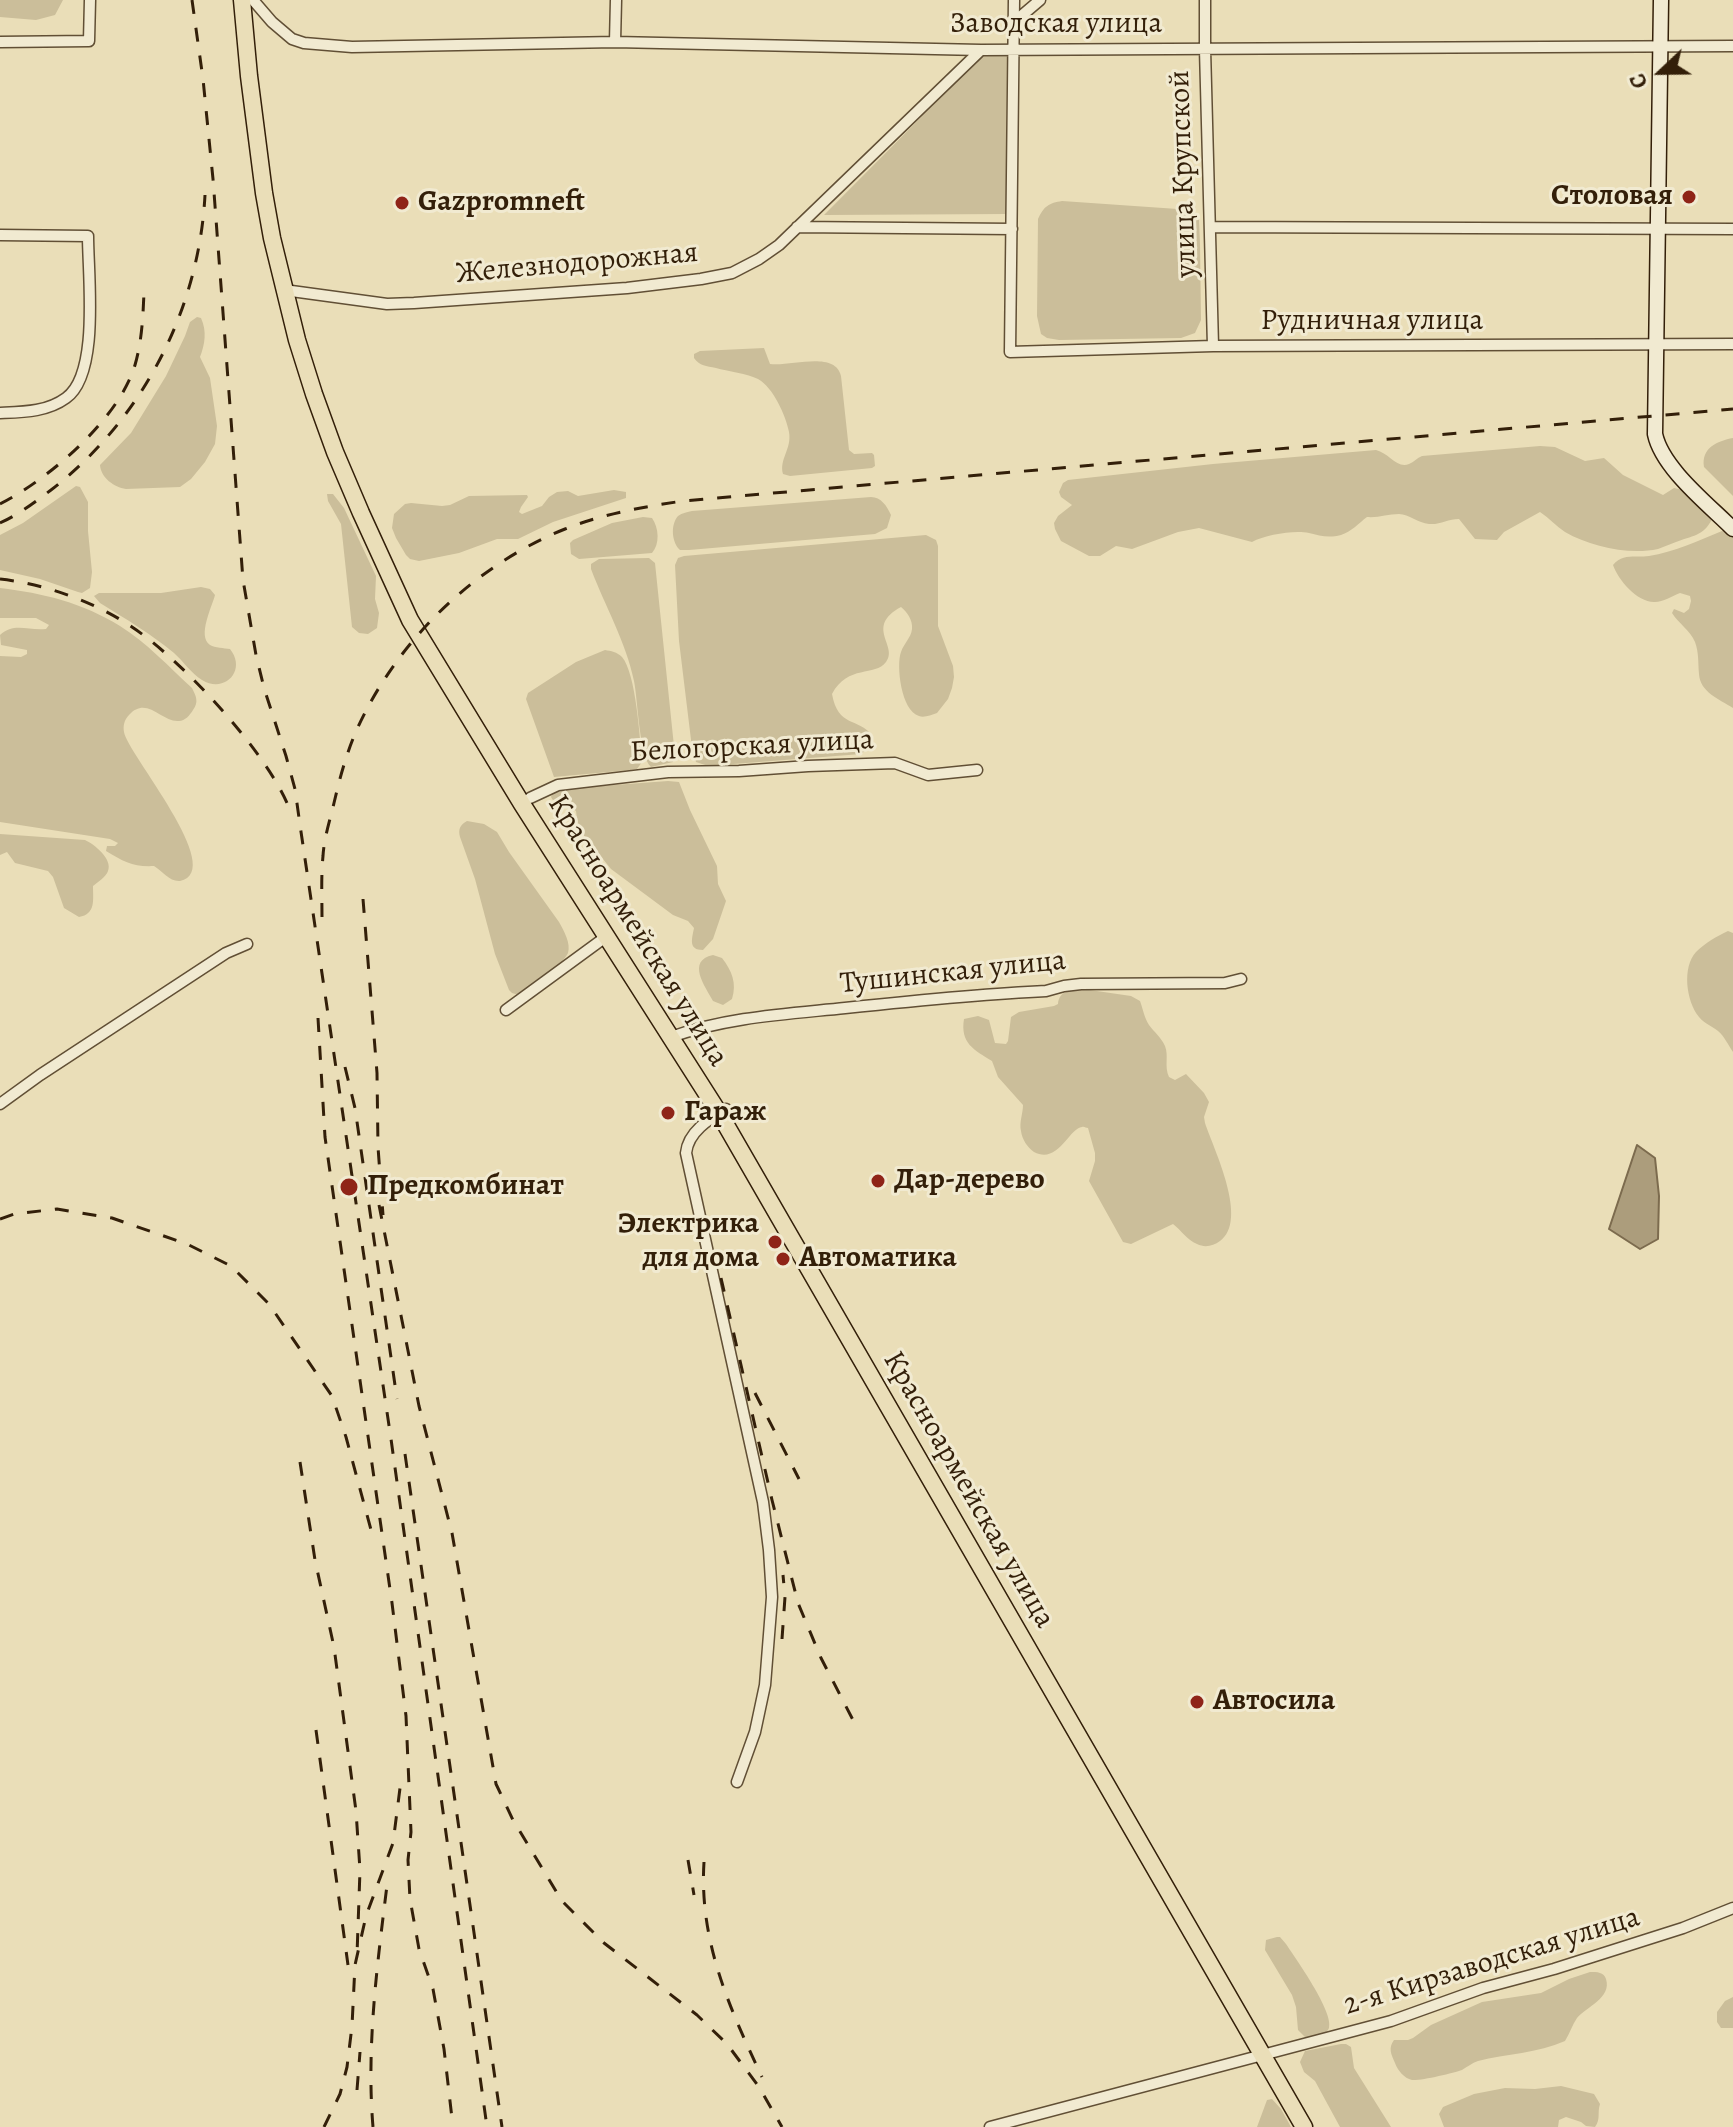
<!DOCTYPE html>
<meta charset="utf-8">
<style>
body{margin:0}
#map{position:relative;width:1733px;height:2127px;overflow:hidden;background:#eadeb8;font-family:Alegreya,serif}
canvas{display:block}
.north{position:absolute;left:1621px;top:32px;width:80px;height:80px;-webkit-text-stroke:6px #f1ead1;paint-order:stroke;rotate:248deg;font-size:22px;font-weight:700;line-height:32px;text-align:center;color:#331f09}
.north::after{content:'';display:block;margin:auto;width:28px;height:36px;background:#331f09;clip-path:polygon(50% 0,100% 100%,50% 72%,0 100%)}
</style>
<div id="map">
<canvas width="1733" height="2127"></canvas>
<div class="north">С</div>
</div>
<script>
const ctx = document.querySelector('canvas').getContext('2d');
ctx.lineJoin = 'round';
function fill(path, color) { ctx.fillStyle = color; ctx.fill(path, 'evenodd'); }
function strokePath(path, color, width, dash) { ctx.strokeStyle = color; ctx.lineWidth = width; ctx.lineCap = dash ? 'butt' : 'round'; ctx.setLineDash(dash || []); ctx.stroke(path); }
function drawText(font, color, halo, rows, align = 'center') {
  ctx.font = font + ' Alegreya,serif'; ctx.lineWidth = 6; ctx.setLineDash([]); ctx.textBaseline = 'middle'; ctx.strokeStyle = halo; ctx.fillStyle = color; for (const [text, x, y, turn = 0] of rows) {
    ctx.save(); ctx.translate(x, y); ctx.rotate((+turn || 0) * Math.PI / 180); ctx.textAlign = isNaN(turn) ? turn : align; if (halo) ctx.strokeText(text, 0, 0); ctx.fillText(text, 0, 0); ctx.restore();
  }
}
fill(new Path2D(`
 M0,0H63L55,15L36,20L0,17Z
 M983,55H1007L1006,214L824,215Z
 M1062,201L1192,210L1199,220L1200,244L1201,320L1195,333L1181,338L1059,340L1047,338L1041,334L1037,316L1038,219C1044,206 1049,203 1062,201Z
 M197,317L201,318C207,331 205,344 200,357L210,378L217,426L215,444L205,462L191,479L180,487L126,489C114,487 101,478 100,465L131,433L166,376L185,336L190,322Z
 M764,348L770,364C790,367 835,350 841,376L849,450L854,454L872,453L874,455L875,466L872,468L790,476L783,474C779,459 792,449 789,432C786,416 773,387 758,379C748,374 727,371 716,368C706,366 700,366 694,358V354L700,351Z
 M1733,438V496L1704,467C1701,448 1717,441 1733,438Z
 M1540,446L1555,447L1585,461L1604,458L1623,475L1663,495L1674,488L1683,490L1710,515L1712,519C1704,536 1691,536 1676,542C1670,544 1664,547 1658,549C1629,555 1591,547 1565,532C1556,526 1549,518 1540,512L1504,532L1497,540L1475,539L1459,519C1448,519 1440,525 1429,524C1418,523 1409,514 1399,514C1388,514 1378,518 1367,517C1359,523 1351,532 1341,535C1329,538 1320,536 1309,533C1293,530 1266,535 1252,542L1199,528L1178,532L1132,549L1116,546L1100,556H1089L1061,541L1055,529L1054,523L1058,516L1072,505L1061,497L1059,492L1063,483L1068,480L1213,464L1376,450C1389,453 1397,469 1409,464C1414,462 1417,458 1422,456Z
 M76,486L80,487L88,502V531L92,572L90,588L82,593L78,592L40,579L0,570V535L23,523Z
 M614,490L626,492V498L553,522L518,539H497L459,553L419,561L410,559L406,555L396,538L392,528L394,514L405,504L411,503L442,506L450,505L469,496L527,495L528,497L521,507L519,512L522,514L542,506L549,497L557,492L568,491L578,496Z
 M327,494H333L344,508L376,576L375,599L379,613L377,628L368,634L359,633L352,627L341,524L328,501Z
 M871,497C881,497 887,506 891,515L887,528L875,534L689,550H680C672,543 670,525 678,516C682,513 688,512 692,511Z
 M643,517L652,518C659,528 660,544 652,553L579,559L571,554L570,543L573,540L612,523Z
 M1722,531H1726L1733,537V708C1719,699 1700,692 1699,674C1698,663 1699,653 1695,642C1690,630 1679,624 1672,613L1674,609L1684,613L1689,609L1691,601L1690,596L1680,593C1672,596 1663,602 1655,602C1638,603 1618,580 1613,565C1623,553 1635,558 1649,556C1674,552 1698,541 1722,531Z
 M926,535L936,540L938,546V626L953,666L954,677L952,688L948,699L937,713C931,715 924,718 919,716C901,711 896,665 901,652C904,643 911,638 912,629C913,620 907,612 901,607C864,627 899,646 886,662C875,677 848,664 832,694C838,728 858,717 873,736L870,747L861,754L708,766L696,762L692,748L679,641L675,565L678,558L684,556Z
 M649,558L655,563L675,756L673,762L651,767C639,756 638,700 634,681C626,642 605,606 591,569V564L599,559Z
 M201,587L210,589L215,595C212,607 197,636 210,645C215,648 224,648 230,649C247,670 225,694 202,680C191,673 183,661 174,653C151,634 126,619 100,603L94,596L99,593H161Z
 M0,588C43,593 83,603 120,626C146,642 169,667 192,688C196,696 199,702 193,710C190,715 185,721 179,721C162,723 147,695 129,715C124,720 123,726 124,732C127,753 228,871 180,881C170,882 162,871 154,866C133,867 124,862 106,851L107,846H115L118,843L110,839L0,822V656L21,657L27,654V650L1,645L0,635C14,622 28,631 46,629L49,625L36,618H0Z
 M605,650C611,651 617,652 622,657C636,673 640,739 642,762L637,769L630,770L554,777L526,699L528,693L576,662Z
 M668,781L679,782L690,810L717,866L718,884L726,901L713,939L703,950C688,950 692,939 694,928L688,921L673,915L611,869L581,832L578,826L576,811C568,804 556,807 551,797L553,791L560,789Z
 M467,821L484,824L497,832L509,852L559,922C564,931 571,943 568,953C564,963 529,993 519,994C517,994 514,994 512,993L509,990L495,954L475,879L460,837C458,829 460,825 467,821Z
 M0,834L85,840C94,844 113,859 108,871C106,877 98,882 93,886C93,900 96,914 79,917L64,908L53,877L48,871L15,863L7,852L0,855Z
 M1728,931L1733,933V1052C1728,1045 1725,1037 1718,1031C1712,1026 1705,1024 1699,1017C1686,1001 1682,967 1696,952C1705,943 1717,936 1728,931Z
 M713,955L722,958C732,971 737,983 732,999L723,1005L713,1001C705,986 686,961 713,955Z
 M1083,989L1131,996L1140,1001C1143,1009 1144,1017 1149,1025C1154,1032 1161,1037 1165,1046C1169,1056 1164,1066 1169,1077L1175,1080L1186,1074L1204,1093L1209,1102L1204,1117L1205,1123C1214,1150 1249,1220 1220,1241C1213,1246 1205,1248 1197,1244C1187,1240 1181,1230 1173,1224L1131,1244L1123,1242L1089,1181L1095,1161V1153L1088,1128C1086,1128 1084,1126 1082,1127C1069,1128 1058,1165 1034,1152C1027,1147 1022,1139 1021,1131C1019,1122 1023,1114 1023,1105L998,1077L992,1061C974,1050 960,1043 964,1019L978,1016L989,1020L995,1043L1006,1044L1008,1041L1011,1017L1019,1012L1054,1006L1058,1004C1059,990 1072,990 1083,989Z
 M1277,1937H1280L1286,1944C1296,1959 1334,2012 1329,2028C1326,2036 1314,2037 1307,2039L1298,2030L1296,2007L1292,1995L1265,1950L1266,1940Z
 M1590,1972C1597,1972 1604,1972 1606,1979C1612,1998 1586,2007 1577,2018C1572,2025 1570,2033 1565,2041C1538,2053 1506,2054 1478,2061C1472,2063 1467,2067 1462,2070C1454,2073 1420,2081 1412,2080C1404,2078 1398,2071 1395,2063C1391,2054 1388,2048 1394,2040H1408L1413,2038L1431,2025L1482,2002L1541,1993L1569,1979Z
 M1733,1997V2028H1721L1717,2022V2012L1725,2001Z
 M1341,2044H1346L1351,2047L1354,2068L1391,2127H1340L1315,2081L1304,2072L1300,2062L1305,2051Z
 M1561,2086L1594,2094L1600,2104C1597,2113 1601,2119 1595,2127L1586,2126L1581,2122L1566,2117L1559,2120L1558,2127H1444L1439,2114L1443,2107L1474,2094L1505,2088L1535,2089Z
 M1272,2099L1281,2109L1291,2127H1257L1267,2100Z`), '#cbbe9a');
const water = new Path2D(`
 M1637,1145L1655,1158L1659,1196L1658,1239L1640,1249L1609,1229Z`);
fill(water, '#ac9d7c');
strokePath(water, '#7c6b4e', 2);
const street = new Path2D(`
 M253,0L272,22L292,39L304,43L352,47L615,42L981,50L1733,46
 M1014,0L1010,352L1213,346L1733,344
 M1205,0V49L1213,346
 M1013,23L1040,0
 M0,42L89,41L90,0
 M615,42L616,0
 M797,227L1012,229
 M1210,227L1733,229
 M0,235L88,236C88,276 100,374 66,398C47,412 23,412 0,413
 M284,290L387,304L414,303L627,288L701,279L732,273L759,259L779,245L981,50
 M530,798L558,785L668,772L739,771L808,766L895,763L928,775L977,770
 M506,1010L607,936
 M671,1037C727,1017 787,1014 845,1008C912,1001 979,994 1046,991L1064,986L1081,984L1225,983L1241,979
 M0,1104L40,1075L226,953L247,944
 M726,1109C709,1119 688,1132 686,1153L763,1502L769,1550L772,1597L765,1685L755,1732L737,1782
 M990,2127L1391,2021L1483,1988L1554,1969L1683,1928L1733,1908`);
const secondary = new Path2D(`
 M1661,0L1655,434C1662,468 1708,504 1733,529`);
const primary = new Path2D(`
 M242,0L249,76L264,193L272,238L297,340L314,394L335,452L361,513L410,620L522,804L719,1113L1304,2127`);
strokePath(street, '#614f35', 13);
strokePath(secondary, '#331f09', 17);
strokePath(primary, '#331f09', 19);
strokePath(street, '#f1ead1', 10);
strokePath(secondary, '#f1ead1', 14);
strokePath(primary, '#eadeb8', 16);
strokePath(new Path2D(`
 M192,0L203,79L213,179L243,580L256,655L264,688L286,756L295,789L300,825L391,1439L487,2127
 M0,504C49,479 119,419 135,365C142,341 143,316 144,292
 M0,523C18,515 35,502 51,490C142,420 199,310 205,195
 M0,579C45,584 95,602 132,627C182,660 272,757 291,813
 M363,899L377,1073L378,1147L383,1215
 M322,917C322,897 321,877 323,856C324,838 330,820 334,803C340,777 347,751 358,727C398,640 475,565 565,529C603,514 642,507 683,501L1733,409
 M318,1018L325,1137L392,1603L406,1716L411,1832L408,1860L410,1899L419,1949L433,1989L444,2049L453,2127
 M345,1067L355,1108L397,1399
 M379,1205L419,1406L452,1533L496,1784L513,1820L562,1901L604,1943L697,2015L727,2044L759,2087L782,2127
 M0,1219L14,1214L57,1209L112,1218L187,1244L231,1266L269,1304L332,1396L346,1437L374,1541
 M721,1278L772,1500L798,1603L821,1658L853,1720
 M755,1393L799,1479
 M405,1454L502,2127
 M300,1462L315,1560L334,1647L356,1811L360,1870L357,1955
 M782,1639L785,1597L783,1575
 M316,1730L348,1965
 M688,1860L694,1895
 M704,1862C699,1941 729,2007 762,2077
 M357,2090L360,2052
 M324,2127L340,2094L347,2067L352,2026L355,1965L366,1916L393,1843L400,1788
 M373,2127C366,2044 378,1959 388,1877`), '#331f09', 3, [14, 14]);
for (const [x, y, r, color] of [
 [1689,197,8,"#8f2418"],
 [402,203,8,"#8f2418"],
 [668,1113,8,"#8f2418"],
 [878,1181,8,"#8f2418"],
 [349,1187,10,"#8f2418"],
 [775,1242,8,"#8f2418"],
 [783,1259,8,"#8f2418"],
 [1197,1702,8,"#8f2418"]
]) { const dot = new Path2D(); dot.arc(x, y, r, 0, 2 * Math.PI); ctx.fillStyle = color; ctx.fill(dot); strokePath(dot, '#f1ead1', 3); }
drawText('30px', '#331f09', '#f1ead1', [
 ["Заводская улица",1056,25],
 ["улица Крупской",1184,174,-92],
 ["Железнодорожная",577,264,-5],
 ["Рудничная улица",1372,322],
 ["Белогорская улица",752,747,-3],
 ["Красноармейская улица",637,931,58],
 ["Тушинская улица",953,973,-6],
 ["Красноармейская улица",968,1490,60],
 ["2-я Кирзаводская улица",1492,1962,-17]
]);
drawText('bold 30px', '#331f09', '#f1ead1', [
 ["Столовая",1673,197,"right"],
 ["Gazpromneft",418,203],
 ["Гараж",684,1113],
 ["Дар-дерево",894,1181],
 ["Предкомбинат",367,1187],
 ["Электрика",759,1225,"right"],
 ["для дома",759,1259,"right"],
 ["Автоматика",799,1259],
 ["Автосила",1213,1702]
], 'left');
</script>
